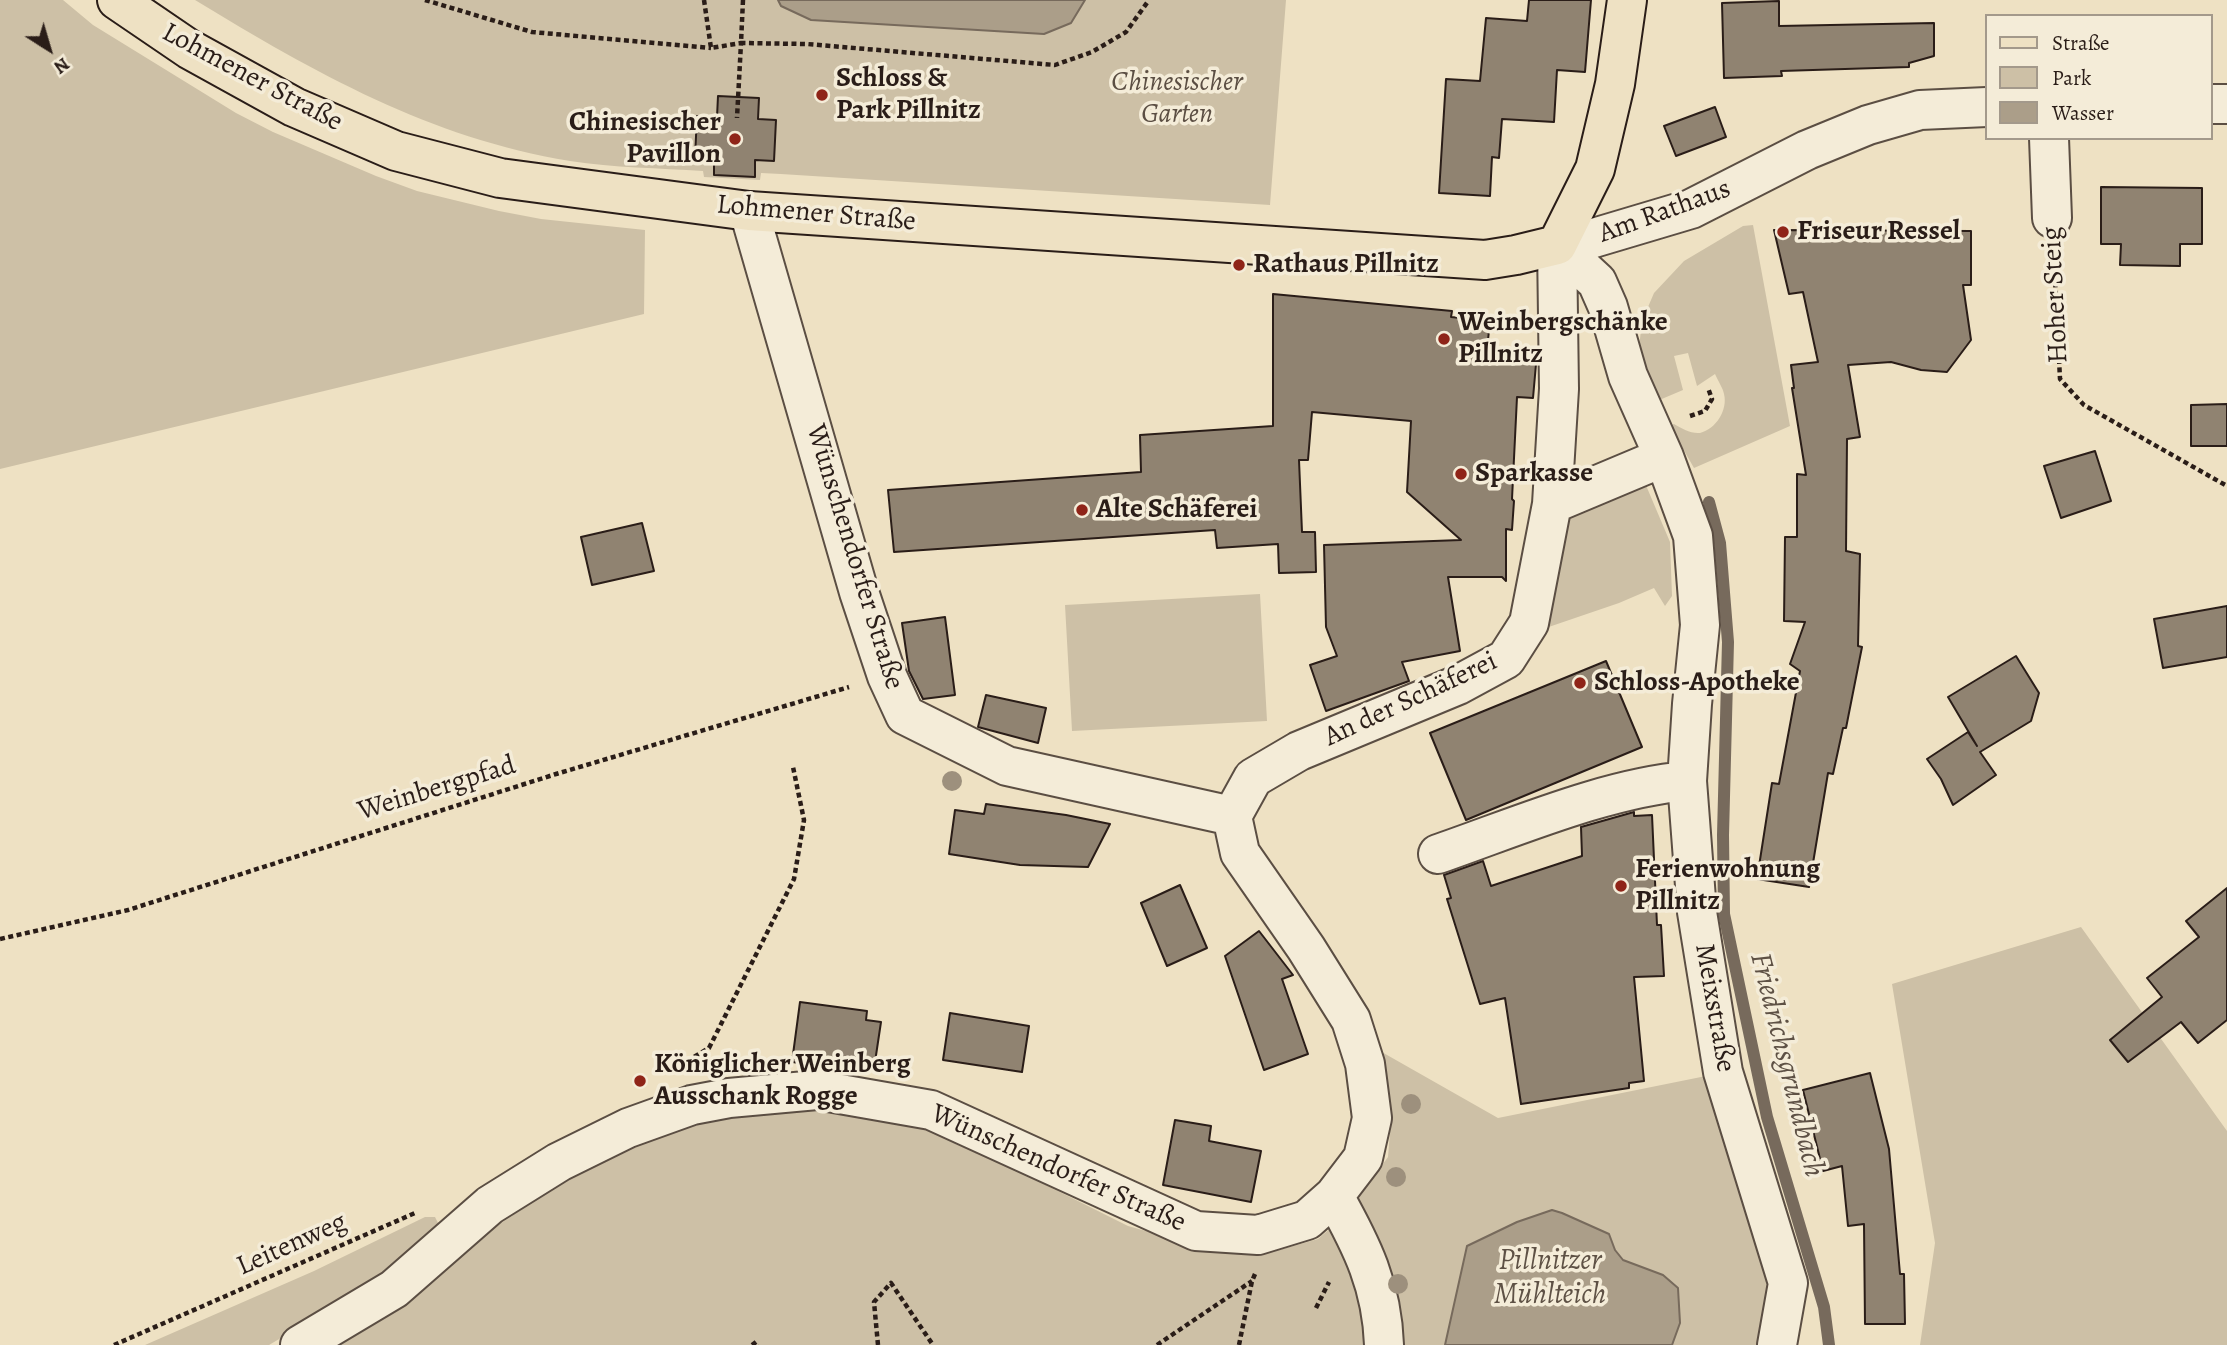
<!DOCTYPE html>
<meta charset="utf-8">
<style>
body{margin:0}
#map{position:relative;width:2227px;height:1345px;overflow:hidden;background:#eee1c3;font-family:Alegreya,serif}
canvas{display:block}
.legend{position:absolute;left:1985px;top:14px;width:228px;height:126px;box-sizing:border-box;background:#f4ecd8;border:2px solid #a3998b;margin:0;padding:9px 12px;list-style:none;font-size:21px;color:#2a1d18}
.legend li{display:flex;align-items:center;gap:14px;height:35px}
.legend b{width:35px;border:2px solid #a3998b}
.north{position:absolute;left:14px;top:14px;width:70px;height:70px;-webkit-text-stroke:5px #f4ecd8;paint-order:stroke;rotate:143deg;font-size:19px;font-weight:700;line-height:28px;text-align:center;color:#2a1d18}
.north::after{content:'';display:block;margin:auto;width:24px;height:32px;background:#2a1d18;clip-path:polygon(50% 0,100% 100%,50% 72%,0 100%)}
</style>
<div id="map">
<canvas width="2227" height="1345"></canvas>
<ul class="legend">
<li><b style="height:9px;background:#eee1c3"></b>Straße</li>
<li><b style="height:19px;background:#cdc0a6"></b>Park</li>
<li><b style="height:19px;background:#ab9e89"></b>Wasser</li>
</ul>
<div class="north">N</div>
</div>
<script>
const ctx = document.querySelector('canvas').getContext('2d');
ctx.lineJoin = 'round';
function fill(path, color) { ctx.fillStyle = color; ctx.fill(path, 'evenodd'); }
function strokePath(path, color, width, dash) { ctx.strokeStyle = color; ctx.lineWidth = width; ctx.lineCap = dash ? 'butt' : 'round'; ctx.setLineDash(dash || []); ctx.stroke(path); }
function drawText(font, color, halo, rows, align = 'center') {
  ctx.font = font + ' Alegreya,serif'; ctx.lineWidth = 7; ctx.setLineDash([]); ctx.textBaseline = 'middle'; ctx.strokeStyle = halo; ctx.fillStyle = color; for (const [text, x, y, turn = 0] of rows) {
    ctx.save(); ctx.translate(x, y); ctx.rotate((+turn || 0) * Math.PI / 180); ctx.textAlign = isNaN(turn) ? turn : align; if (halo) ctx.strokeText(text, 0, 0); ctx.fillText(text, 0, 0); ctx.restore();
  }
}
fill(new Path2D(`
 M0,0H63L93,25L236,113L273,132L376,176L417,191L499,211L541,219L645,230L644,314L0,469Z
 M195,0H1286L1270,205L781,174L761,173L760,180L704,177L703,171C659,168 614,168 570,161C430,138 315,73 195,0Z
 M1753,225L1790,426L1694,468L1670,426L1674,424C1681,428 1691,434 1700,433C1716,429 1728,410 1724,394C1723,388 1718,381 1715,374L1697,386L1688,353L1674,356L1683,390L1657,401L1639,348L1642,321L1654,293L1684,261L1743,226Z
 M1645,483L1670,542L1672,596L1665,606L1654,588L1619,603L1534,632L1561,516Z
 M1260,594L1267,721L1072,731L1065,605Z
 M2081,927L2227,1131V1345H1920L1935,1243L1892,984Z
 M1380,1051L1498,1118L1706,1076L1788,1283L1777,1345H1672L1680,1323L1678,1288L1623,1260L1615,1250L1609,1234L1552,1210L1517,1222L1467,1246L1445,1345H333L459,1256L497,1226L557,1185L645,1139L719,1115L816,1108L926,1125L1128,1226L1189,1243L1218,1249L1279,1250L1318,1239L1348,1213L1388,1157L1391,1119Z
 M425,1217H435L439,1225L379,1280L269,1345H145L314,1271Z`), '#cdc0a6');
const water = new Path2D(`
 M778,0H1085L1071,23L1044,34L811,20L781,6Z
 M1552,1210L1562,1213L1609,1234L1615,1250L1623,1260L1663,1275L1678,1288L1680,1323L1672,1345H1445L1467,1246L1517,1222Z`);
fill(water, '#ab9e89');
strokePath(water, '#776a5c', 2);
strokePath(new Path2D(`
 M1709,502L1720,543L1728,642L1723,835L1724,914L1767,1117L1824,1307L1829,1345`), '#776a5c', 12);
const building = new Path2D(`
 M1529,0H1591L1585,72L1557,70L1554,122L1502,119L1499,158L1492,157L1490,196L1439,193L1446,79L1480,81L1486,18L1527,21Z
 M1779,1V26L1934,23V56L1909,63V67L1781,71L1782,76L1724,78L1722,3Z
 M718,96L759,98L758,119L776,120L774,161L755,160V177L714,175V158L695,157L697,116L717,117Z
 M1715,107L1726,137L1676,156L1664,126Z
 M2101,187L2202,188V244H2180V266L2120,265L2121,244H2101Z
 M1774,230L1971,231V285H1963L1971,340L1947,372L1921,370L1891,362L1848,365L1860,437L1847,439L1846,551L1860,554L1858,646L1862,647L1846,728H1843L1833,774L1828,773L1809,887L1757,879L1772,783L1779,784L1800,671L1790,664L1805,622L1784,621L1785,537H1797V474L1806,475L1792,388H1794L1791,365L1818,362L1803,292L1789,294Z
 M1273,294L1452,311L1451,317L1490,321L1486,359L1536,364L1533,398L1517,397L1512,499L1514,501L1512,530L1506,529V581L1502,577H1448L1460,651L1402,662L1409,681L1326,711L1310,665L1337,656L1326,627L1324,545L1461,540L1407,492L1411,421L1312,412L1308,460H1299L1302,532H1315L1316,572L1279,573L1278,544L1217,548L1215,530L894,552L888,490L1141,472L1140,435L1273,426Z
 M2227,404V446H2191V405Z
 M2095,451L2111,501L2061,518L2044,466Z
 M642,523L654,571L592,585L581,537Z
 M2227,606V657L2163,668L2154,619Z
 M945,617L955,695L923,699L909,671L902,623Z
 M2016,656L2039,693L2031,721L1980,752L1996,775L1953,805L1941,779L1927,759L1968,732L1977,746L1948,697Z
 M1606,661L1642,747L1466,820L1430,733Z
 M986,695L1046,708L1038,743L978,727Z
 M986,804L1066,815L1110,824L1088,867L1020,865L949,854L955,810L984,814Z
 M1634,812V816L1652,815L1657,925H1661L1664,976L1634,977L1644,1081L1629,1083V1088L1521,1104L1505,998L1480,1004L1447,899L1451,898L1444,875L1483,861L1491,886L1582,856L1581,827Z
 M1180,885L1207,948L1167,966L1141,903Z
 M2227,888V1020L2198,1043L2181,1022L2128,1062L2110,1040L2162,997L2147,978L2199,937L2186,921Z
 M1259,931L1293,975L1282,979L1308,1054L1264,1070L1225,956Z
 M800,1002L867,1011L866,1020L881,1022L875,1062L860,1061L859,1071L792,1062Z
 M950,1013L1029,1026L1022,1072L943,1060Z
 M1870,1073L1889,1149L1900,1274H1904L1905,1324H1865L1864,1224L1848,1226L1842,1166L1823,1171L1803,1090Z
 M1175,1120L1211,1126L1209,1141L1261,1151L1251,1202L1163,1185Z`);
fill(building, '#908371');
strokePath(building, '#2a1d18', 2);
const minor = new Path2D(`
 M2211,104H2227
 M2049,138L2052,218
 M749,211L859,592L887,676L905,715L1007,766L1232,816
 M1557,245L1597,282L1608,307L1628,376L1664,457L1693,536L1700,625L1692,704L1687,781L1697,912L1723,1072L1788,1283L1777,1345
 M1557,245L1587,240L1691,209L1807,150L1868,125L1920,110L1987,107
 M1552,504L1664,457
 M1232,816L1253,778L1299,751L1458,685L1506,659L1529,623L1552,504L1559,389L1557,245
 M1438,854C1516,827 1606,788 1687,781
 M1334,1196C1362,1246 1382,1286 1384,1345
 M300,1345L394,1289L490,1205L559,1162L628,1128L692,1105L729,1098L817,1090L931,1110L1196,1231L1258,1235L1307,1220L1334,1196L1363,1158L1372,1118L1365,1064L1351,1020L1306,948L1240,853L1232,816`);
const major = new Path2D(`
 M117,0L189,49L294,107L396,151L500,178L749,211L1485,260L1516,255L1557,245L1595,169L1615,84L1627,0`);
strokePath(minor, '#5b4e43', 42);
strokePath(major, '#2a1d18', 42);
strokePath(new Path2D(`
 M425,0L532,32L711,48
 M704,0L711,48L741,43L737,118
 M743,0L741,43L807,44L1055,65L1092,52L1126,32L1149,0
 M2054,257L2060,379L2084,405L2227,486
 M1690,416L1705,411L1712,399L1708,388
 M0,939L128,910L556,774L849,687
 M687,1061L709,1048L794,879L804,820L793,767
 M1316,1308L1329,1282
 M114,1345L415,1213
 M752,1345L756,1342L758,1345
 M878,1345L874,1302L891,1283L933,1345
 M1157,1345L1252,1281
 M1239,1345L1252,1281L1255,1274`), '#2a1d18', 4.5, [5, 3.5]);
strokePath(minor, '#f4ecd8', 38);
strokePath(major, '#eee1c3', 38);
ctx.fillStyle = '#9d907d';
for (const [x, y] of [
 [952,781],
 [1411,1104],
 [1396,1177],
 [1398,1284]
]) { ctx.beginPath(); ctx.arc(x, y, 10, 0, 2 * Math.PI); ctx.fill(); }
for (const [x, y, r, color] of [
 [822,95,7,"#8f2418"],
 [735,139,7,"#8f2418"],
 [1783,232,7,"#8f2418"],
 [1239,265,7,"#8f2418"],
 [1444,339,7,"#8f2418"],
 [1461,474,7,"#8f2418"],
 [1082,510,7,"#8f2418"],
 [1580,683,7,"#8f2418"],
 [1621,886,7,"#8f2418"],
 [640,1081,7,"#8f2418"]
]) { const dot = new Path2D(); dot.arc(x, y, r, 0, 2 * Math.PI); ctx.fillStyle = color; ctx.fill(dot); strokePath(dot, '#f4ecd8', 2.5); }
drawText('28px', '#2a1d18', '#f4ecd8', [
 ["Lohmener Straße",252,78,28],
 ["Am Rathaus",1665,212,-20],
 ["Lohmener Straße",816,214,5],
 ["Hoher Steig",2056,295,-93],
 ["Wünschendorfer Straße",854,557,73],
 ["An der Schäferei",1411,700,-25],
 ["Weinbergpfad",437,789,-17],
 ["Meixstraße",1714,1008,80],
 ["Wünschendorfer Straße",1058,1169,24],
 ["Leitenweg",292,1245,-24]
]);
drawText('bold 28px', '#2a1d18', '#f4ecd8', [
 ["Schloss &",836,79],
 ["Park Pillnitz",836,111],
 ["Chinesischer",721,123,"right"],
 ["Pavillon",721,155,"right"],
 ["Friseur Ressel",1797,232],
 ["Rathaus Pillnitz",1253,265],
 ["Weinbergschänke",1458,323],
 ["Pillnitz",1458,355],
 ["Sparkasse",1475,474],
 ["Alte Schäferei",1096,510],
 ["Schloss-Apotheke",1594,683],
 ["Ferienwohnung",1635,870],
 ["Pillnitz",1635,902],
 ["Königlicher Weinberg",654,1065],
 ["Ausschank Rogge",654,1097]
], 'left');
drawText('italic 28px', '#5b4e43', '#f4ecd8', [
 ["Chinesischer",1177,83],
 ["Garten",1177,115]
]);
drawText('italic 30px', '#5e5145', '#f4ecd8', [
 ["Friedrichsgrundbach",1786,1065,76],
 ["Pillnitzer",1550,1262],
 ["Mühlteich",1550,1296]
]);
</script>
